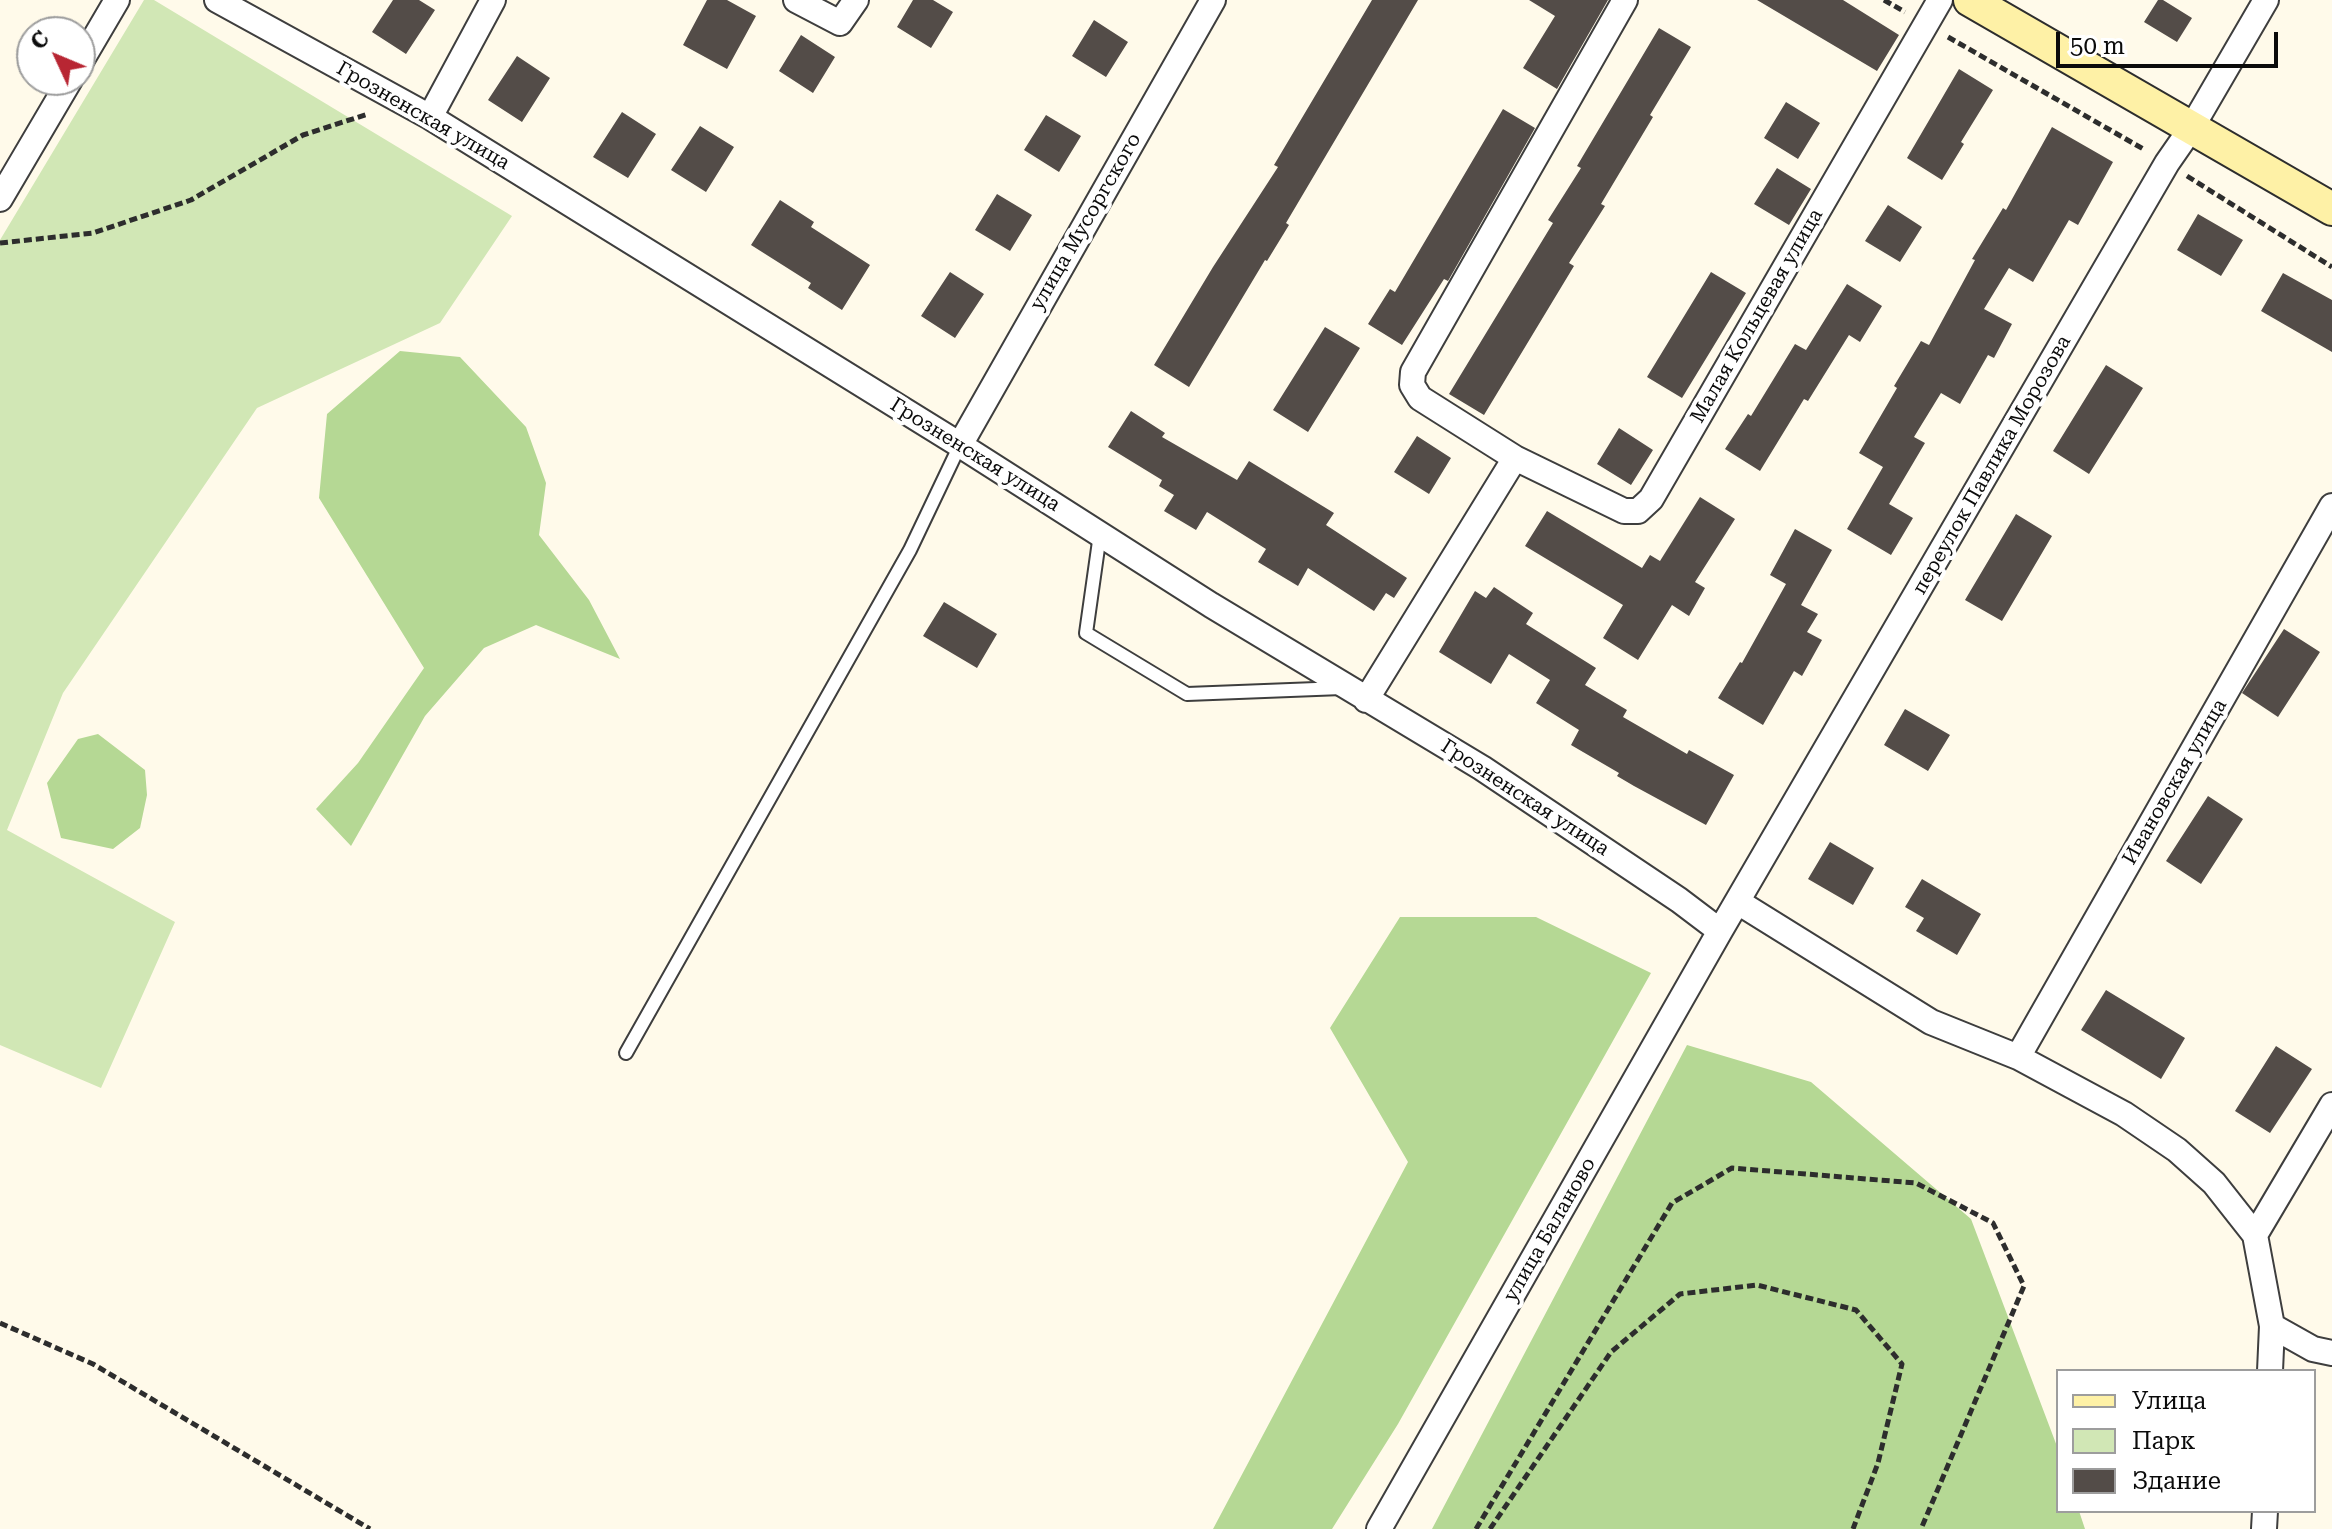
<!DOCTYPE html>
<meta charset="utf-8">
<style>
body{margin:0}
#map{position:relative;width:2332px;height:1529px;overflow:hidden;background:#fffaea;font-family:"Roboto Serif",serif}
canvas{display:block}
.legend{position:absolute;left:2056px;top:1369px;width:260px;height:144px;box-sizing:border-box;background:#fff;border:2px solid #9d9d9d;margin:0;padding:10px 14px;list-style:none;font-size:24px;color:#0b0b0b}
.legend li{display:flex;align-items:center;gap:16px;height:40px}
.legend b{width:40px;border:2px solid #9d9d9d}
.north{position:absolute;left:16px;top:16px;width:80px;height:80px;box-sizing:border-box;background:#fff;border:2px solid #9d9d9d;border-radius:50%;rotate:314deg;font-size:22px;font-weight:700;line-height:32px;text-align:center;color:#0b0b0b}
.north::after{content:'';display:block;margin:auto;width:28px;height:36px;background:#b82633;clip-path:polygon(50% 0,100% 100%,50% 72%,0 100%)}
.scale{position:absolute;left:2056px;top:32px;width:222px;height:36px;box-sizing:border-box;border:4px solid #0b0b0b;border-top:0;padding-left:10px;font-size:24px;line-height:28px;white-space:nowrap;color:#0b0b0b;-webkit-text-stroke:6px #fff;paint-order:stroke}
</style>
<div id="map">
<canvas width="2332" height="1529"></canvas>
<ul class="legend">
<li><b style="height:10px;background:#fef1a6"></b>Улица</li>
<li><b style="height:22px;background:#d1e7b5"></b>Парк</li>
<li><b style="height:22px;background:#534c48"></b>Здание</li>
</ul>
<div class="north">С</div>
<div class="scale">50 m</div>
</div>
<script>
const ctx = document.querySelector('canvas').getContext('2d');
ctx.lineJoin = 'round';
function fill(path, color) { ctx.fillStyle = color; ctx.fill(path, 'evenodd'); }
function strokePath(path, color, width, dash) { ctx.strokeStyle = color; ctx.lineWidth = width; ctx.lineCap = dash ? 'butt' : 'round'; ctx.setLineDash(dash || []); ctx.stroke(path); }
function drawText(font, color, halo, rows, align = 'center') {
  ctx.font = font + ' "Roboto Serif",serif'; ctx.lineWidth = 8; ctx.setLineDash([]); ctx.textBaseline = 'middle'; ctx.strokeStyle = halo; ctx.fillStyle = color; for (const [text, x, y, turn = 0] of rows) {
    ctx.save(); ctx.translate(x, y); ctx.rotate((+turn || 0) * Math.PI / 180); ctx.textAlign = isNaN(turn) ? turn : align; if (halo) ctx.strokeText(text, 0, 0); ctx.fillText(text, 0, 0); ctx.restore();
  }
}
fill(new Path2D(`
 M144,0H154L512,216L440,323L257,408L63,693L7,830L175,922L101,1088L0,1045V240Z`), '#d1e7b5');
fill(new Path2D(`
 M400,351L460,357L526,427L546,483L539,535L589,600L620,659L536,625L484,648L425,716L351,846L316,809L358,763L424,668L319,498L327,414Z
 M98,734L145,770L147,795L140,828L113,849L61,838L47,783L78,739Z
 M1400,917H1536L1651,973L1398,1424L1332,1529H1213L1408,1162L1330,1028Z
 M1687,1045L1811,1082L1971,1219L2058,1449V1511H2079L2085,1529H1432Z`), '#b5d894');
fill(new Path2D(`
 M393,0H419L435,10L406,54L372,32Z
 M707,0H727L756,16L727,69L683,45Z
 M913,0H933L953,12L931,48L897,27Z
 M1372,0H1418L1286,223L1289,225L1267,261L1265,260L1189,387L1154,365L1213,267L1278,167L1274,165Z
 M1529,0H1608L1557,89L1523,68L1555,16Z
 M1757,0H1843L1899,35L1877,71Z
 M2158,0H2163L2192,18L2177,42L2144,22Z
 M1094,20L1128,42L1106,77L1072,56Z
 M1659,28L1691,47L1650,115L1653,117L1601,204L1605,206L1569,263L1574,266L1484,415L1449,394L1553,223L1548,220L1581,168L1577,166Z
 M801,35L835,57L813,93L779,71Z
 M517,56L550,78L522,122L488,100Z
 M1959,69L1993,90L1961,142L1964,144L1942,180L1907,158Z
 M1786,102L1820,123L1798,159L1764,138Z
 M1503,109L1535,128L1448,281L1444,279L1402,345L1368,324L1390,289L1395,292Z
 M622,112L656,134L628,178L593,157Z
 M1046,115L1081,136L1059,172L1024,150Z
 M700,126L734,147L706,192L671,170Z
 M2052,127L2113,162L2078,225L2069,220L2033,282L2009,268L1984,309L2012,324L1994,358L1988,355L1960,404L1941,393L1914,437L1925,443L1889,504L1913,518L1891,555L1847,529L1883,467L1859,453L1897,388L1894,386L1921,341L1929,345L1975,260L1972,259L2003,208L2006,210Z
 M1777,168L1811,189L1789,225L1754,204Z
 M997,194L1032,215L1010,251L975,230Z
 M780,200L814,222L811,227L870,265L842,310L808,288L811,283L751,245Z
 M1888,205L1922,227L1900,262L1865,241Z
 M2198,214L2243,240L2221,276L2177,250Z
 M950,272L984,294L955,338L921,316Z
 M1711,272L1746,293L1682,398L1647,377Z
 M2283,273L2332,300V352L2261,311Z
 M1847,284L1882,306L1860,342L1849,335L1808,401L1804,399L1760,471L1725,449L1748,414L1751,416L1795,344L1806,350Z
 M1325,327L1360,348L1308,432L1273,410Z
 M2106,365L2143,388L2089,474L2053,451Z
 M1131,411L1165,433L1162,437L1237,480L1249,461L1334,513L1326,525L1407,578L1394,598L1386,593L1374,611L1308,568L1298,586L1258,562L1266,549L1207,512L1196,530L1164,511L1174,495L1159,486L1162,480L1108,447Z
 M1619,428L1653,450L1631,485L1597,464Z
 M1417,436L1451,458L1429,494L1394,472Z
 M1700,497L1735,519L1695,582L1705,588L1689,616L1672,605L1638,660L1603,638L1623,605L1525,546L1547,511L1642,568L1650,555L1660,561Z
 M2016,514L2052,536L2002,621L1965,600Z
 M1795,529L1832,550L1801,605L1818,614L1807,632L1822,640L1802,676L1794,671L1763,725L1718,698L1740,662L1742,663L1786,584L1770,575Z
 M1494,587L1533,613L1526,624L1596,668L1585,685L1627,710L1623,717L1687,754L1689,750L1734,775L1706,825L1634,786L1617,776L1619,773L1571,745L1579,730L1536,703L1550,680L1509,654L1491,684L1439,652L1475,591L1486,598Z
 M944,602L997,634L977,668L923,636Z
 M2284,629L2320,652L2278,717L2242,693Z
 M1905,709L1950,735L1928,771L1884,745Z
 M2208,796L2243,819L2201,884L2166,861Z
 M1830,842L1874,868L1853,905L1808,879Z
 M1922,879L1981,914L1957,955L1916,931L1924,918L1905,907Z
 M2106,990L2185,1038L2161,1079L2081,1030Z
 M2276,1046L2312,1069L2270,1133L2235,1111Z`), '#534c48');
const service = new Path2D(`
 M1100,534L1086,633L1187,694L1342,688
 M626,1053L910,550L960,445`);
const minor = new Path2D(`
 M217,0L430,117L960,445L1211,605L1482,768L1679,900L1720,931
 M796,0L840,23L856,0
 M1625,0L1413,372L1412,385L1420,398L1515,458L1624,511H1638L1651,499L1940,0
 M80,63L117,0
 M430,117L493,0
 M0,199L70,80
 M960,445L1213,0
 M1366,700L1515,458
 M1738,902L1931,1022L2018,1057L2124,1114L2177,1150L2214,1183L2255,1235L2272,1326L2313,1349L2332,1353
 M2018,1057L2332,506
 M2255,1235L2332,1105
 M2270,1371L2272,1326
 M1379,1529L1720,931L2167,163L2192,127L2266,0
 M2264,1529L2265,1511`);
const secondary = new Path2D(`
 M1970,0L2332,209`);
strokePath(service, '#3e3e3e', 16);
strokePath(minor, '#3e3e3e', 28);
strokePath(secondary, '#2d2d2d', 36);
strokePath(new Path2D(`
 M1884,0L1905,12
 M1948,37L2145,150
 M2187,176L2332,267
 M0,243L93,233L191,200L303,135L368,114
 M0,1323L93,1364L370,1529
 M1476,1529L1672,1203L1732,1168L1916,1183L1993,1223L2024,1286L1921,1529
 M1490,1529L1611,1352L1680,1294L1757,1285L1856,1310L1902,1364L1878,1463L1853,1529`), '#2d2d2d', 5, [8, 4]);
strokePath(service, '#fff', 12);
strokePath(minor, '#fff', 24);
strokePath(secondary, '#fef1a6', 32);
drawText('20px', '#0b0b0b', '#fff', [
 ["Грозненская улица",423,116,30],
 ["улица Мусоргского",1086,222,-60],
 ["Малая Кольцевая улица",1757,316,-60],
 ["Грозненская улица",975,455,32],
 ["переулок Павлика Морозова",1992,465,-60],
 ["Ивановская улица",2175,782,-60],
 ["Грозненская улица",1525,798,33],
 ["улица Баланово",1550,1230,-60]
]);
</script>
